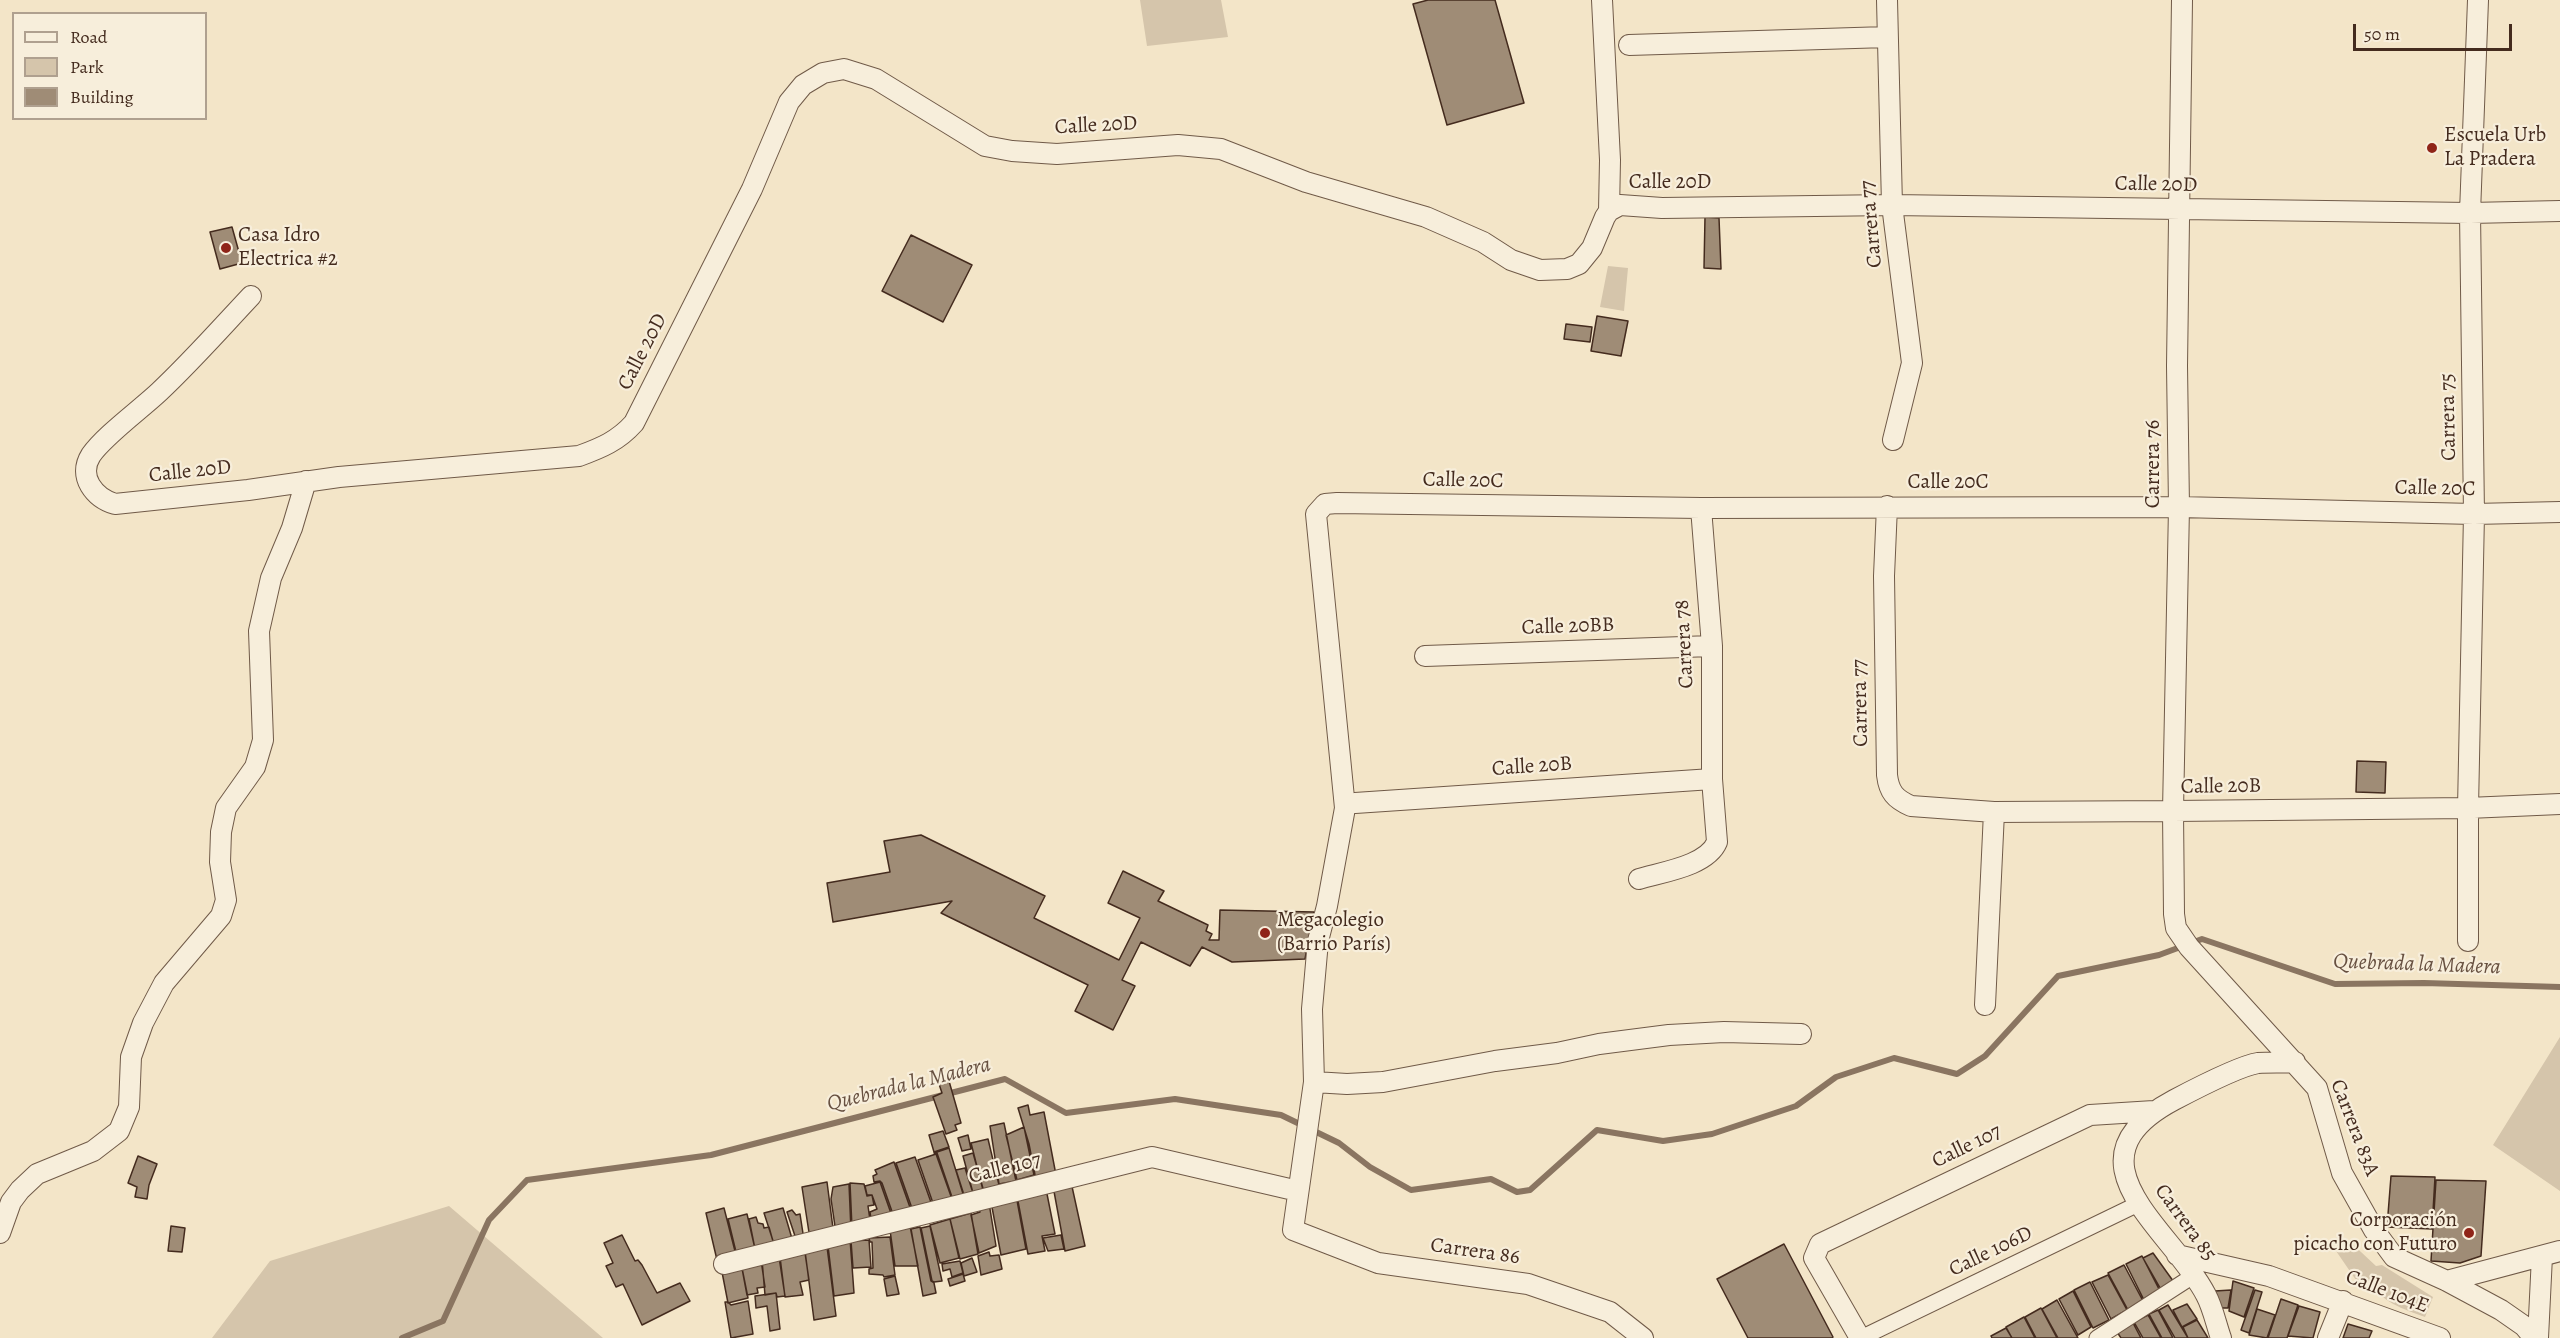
<!DOCTYPE html>
<meta charset="utf-8">
<style>
body{margin:0}
#map{position:relative;width:2560px;height:1338px;overflow:hidden;background:#f3e5c8;font-family:Alegreya,serif}
canvas{display:block}
.legend{position:absolute;left:12px;top:12px;width:195px;height:108px;box-sizing:border-box;background:#f7eedb;border:2px solid #afa08f;margin:0;padding:8px 10px;list-style:none;font-size:18px;color:#442b1e}
.legend li{display:flex;align-items:center;gap:12px;height:30px}
.legend b{width:30px;border:2px solid #afa08f}
.scale{position:absolute;left:2353px;top:24px;width:159px;height:27px;box-sizing:border-box;border:3px solid #442b1e;border-top:0;padding-left:8px;font-size:18px;line-height:21px;white-space:nowrap;color:#442b1e;-webkit-text-stroke:4px #f7eedb;paint-order:stroke}
</style>
<div id="map">
<canvas width="2560" height="1338"></canvas>
<ul class="legend">
<li><b style="height:8px;background:#f7eedb"></b>Road</li>
<li><b style="height:16px;background:#d5c5ab"></b>Park</li>
<li><b style="height:16px;background:#9f8c76"></b>Building</li>
</ul>
<div class="scale">50 m</div>
</div>
<script>
const ctx = document.querySelector('canvas').getContext('2d');
ctx.lineJoin = 'round';
function fill(path, color) { ctx.fillStyle = color; ctx.fill(path, 'evenodd'); }
function strokePath(path, color, width, dash) { ctx.strokeStyle = color; ctx.lineWidth = width; ctx.lineCap = dash ? 'butt' : 'round'; ctx.setLineDash(dash || []); ctx.stroke(path); }
function drawText(font, color, halo, rows, align = 'center') {
  ctx.font = font + ' Alegreya,serif'; ctx.lineWidth = 4.5; ctx.setLineDash([]); ctx.textBaseline = 'middle'; ctx.strokeStyle = halo; ctx.fillStyle = color; for (const [text, x, y, turn = 0] of rows) {
    ctx.save(); ctx.translate(x, y); ctx.rotate((+turn || 0) * Math.PI / 180); ctx.textAlign = isNaN(turn) ? turn : align; if (halo) ctx.strokeText(text, 0, 0); ctx.fillText(text, 0, 0); ctx.restore();
  }
}
fill(new Path2D(`
 M1140,0H1221L1228,37L1147,46Z
 M1608,266L1628,268L1624,311L1600,307Z
 M2560,1037V1191L2493,1145Z
 M449,1206L603,1338H212L270,1261Z
 M2346,1238L2376,1266L2382,1265L2433,1297L2425,1317C2403,1309 2381,1302 2369,1281L2358,1283L2334,1248Z`), '#d5c5ab');
strokePath(new Path2D(`
 M402,1338L443,1321L489,1220L527,1180L711,1155L1005,1079L1066,1113L1175,1099L1281,1115L1339,1143L1370,1167L1411,1190L1491,1179L1517,1192L1530,1190L1597,1130L1663,1141L1712,1134L1796,1106L1836,1077L1894,1058L1957,1074L1985,1056L2058,976L2159,955L2202,939L2335,984L2424,983L2560,987`), '#8a7561', 6);
const building = new Path2D(`
 M1428,0H1495L1524,103L1447,125L1413,4Z
 M1705,217L1719,218L1721,269L1704,268Z
 M232,227L242,263L220,269L210,232Z
 M911,235L972,265L943,322L882,291Z
 M1597,316L1628,321L1621,356L1591,351Z
 M1566,324L1592,327L1590,342L1564,339Z
 M2357,761L2386,762L2385,793L2356,792Z
 M921,835L1045,896L1034,918L1119,960L1140,918L1108,903L1123,871L1164,891L1158,901L1208,925L1206,931L1212,934L1209,940H1219L1220,910L1314,912L1305,959L1232,962L1202,947L1190,966L1141,942L1122,980L1135,986L1113,1030L1075,1011L1088,985L941,913L952,901L833,922L827,883L890,872L884,841Z
 M949,1081L961,1123L955,1125L957,1130L946,1134L933,1097L942,1093L939,1084Z
 M1028,1105L1030,1115L1044,1112L1056,1175L1036,1180L1029,1144L1018,1108Z
 M1004,1123L1016,1181L999,1184L990,1126Z
 M1024,1127L1034,1175L1017,1180L1006,1135Z
 M943,1131L949,1147L934,1152L929,1135Z
 M968,1135L971,1149L962,1151L958,1138Z
 M988,1139L999,1185L983,1190L971,1143Z
 M949,1148L964,1197L953,1200L937,1153H934Z
 M973,1153L984,1192L973,1193L963,1156Z
 M936,1154L953,1202L934,1206L918,1160Z
 M138,1156L157,1164L149,1185L147,1199L135,1197L137,1187L128,1183Z
 M915,1157L933,1208L914,1214L896,1163Z
 M894,1162L912,1213L895,1220L882,1183L880,1181L874,1182L873,1176L877,1174L875,1170Z
 M965,1168L973,1193L964,1195L956,1170Z
 M2391,1176L2435,1177L2432,1229L2387,1227Z
 M2436,1180L2486,1181L2481,1256L2460,1263L2431,1261Z
 M827,1182L834,1236L810,1239L802,1187Z
 M880,1182L893,1219L872,1225L870,1212L877,1209L872,1195H867L865,1186Z
 M1071,1182L1085,1246L1065,1251L1053,1186Z
 M850,1183L864,1184L867,1196L872,1195L874,1205L868,1206L871,1227L852,1228Z
 M849,1184L851,1231L836,1233L831,1199L833,1187Z
 M1046,1189L1055,1234L1042,1236L1045,1251L1028,1254L1017,1196Z
 M1016,1195L1026,1249L1001,1255L991,1202Z
 M989,1203L996,1246L979,1253L971,1215L980,1212L979,1205Z
 M724,1208L736,1255L717,1260L706,1213Z
 M783,1208L793,1242L775,1247L764,1213Z
 M792,1210L796,1215L800,1214L804,1240L797,1242L787,1212Z
 M971,1213L978,1254L960,1259L950,1219Z
 M747,1214L756,1253L737,1256L728,1219Z
 M756,1217L758,1223L763,1224L764,1228L769,1227L774,1245L755,1249L749,1219Z
 M950,1219L959,1258L940,1263L930,1225Z
 M171,1226L185,1228L182,1252L168,1251Z
 M910,1226L918,1266H895L890,1230Z
 M930,1226L942,1281L934,1282L932,1281L921,1228Z
 M920,1227L931,1281L934,1283L936,1293L923,1296L911,1229Z
 M622,1235L635,1261L638,1260L642,1265L657,1293L680,1283L690,1301L642,1325L623,1284L616,1287L606,1266L613,1263L604,1243Z
 M1061,1235L1064,1249L1048,1251L1043,1238Z
 M890,1237L895,1275L884,1277L883,1275L869,1274V1269L873,1268L872,1242H870L869,1238Z
 M850,1239L854,1293L834,1296L828,1246Z
 M869,1240L871,1267L853,1268L851,1241Z
 M1784,1244L1833,1337L1832,1338H1748L1717,1279Z
 M827,1247L836,1316L814,1320L805,1251Z
 M989,1252L990,1256L999,1255L1002,1269L981,1275L978,1256Z
 M805,1253L809,1280L800,1282L803,1295L785,1297L780,1257Z
 M2153,1253L2176,1285L2163,1293L2143,1258Z
 M2142,1256L2161,1293L2145,1302L2126,1264Z
 M779,1257L785,1296L777,1297L776,1293L765,1295L762,1260Z
 M972,1258L977,1272L964,1276L961,1263Z
 M761,1260L765,1287L757,1288L758,1293L747,1295L741,1263Z
 M960,1261L963,1273L952,1277L950,1269L943,1271L942,1264Z
 M741,1263L748,1298L728,1303L722,1272Z
 M2124,1265L2143,1301L2128,1310L2108,1273Z
 M963,1274L965,1281L950,1286L948,1279Z
 M2108,1275L2127,1310L2111,1319L2092,1282Z
 M895,1276L899,1294L887,1296L884,1279Z
 M2233,1281L2254,1288L2244,1317L2229,1311Z
 M2090,1282L2109,1320L2093,1328L2074,1290Z
 M2231,1290L2228,1308H2218L2215,1291Z
 M2255,1290L2262,1292L2249,1333L2241,1330Z
 M2073,1291L2091,1327L2078,1335L2059,1299Z
 M776,1293L780,1329L770,1331L767,1306L756,1308L755,1296Z
 M2281,1299L2298,1305L2287,1338H2268Z
 M2057,1300L2078,1338H2058L2042,1309Z
 M748,1301L753,1334L731,1338L725,1302H728L731,1305Z
 M2187,1304L2197,1319L2182,1327L2173,1310Z
 M2168,1305L2188,1338H2175L2159,1310Z
 M2299,1306L2320,1312L2313,1338L2288,1336Z
 M2041,1308L2057,1338H2036L2025,1317Z
 M2257,1309L2275,1315L2267,1338L2249,1335Z
 M2158,1310L2173,1338H2162L2149,1314Z
 M2148,1315L2161,1338H2143L2134,1322Z
 M2024,1317L2035,1338H2012L2006,1327Z
 M2197,1320L2208,1338H2188L2183,1327Z
 M2133,1323L2141,1338H2121L2117,1332Z
 M2348,1324L2372,1331L2369,1338H2343Z
 M2006,1328L2012,1338H1992L1991,1336Z`);
fill(building, '#9f8c76');
strokePath(building, '#442b1e', 1.5);
const pedestrian = new Path2D(`
 M1861,1338L2138,1204
 M2097,1338L2193,1276`);
const minor = new Path2D(`
 M1602,0L1610,160L1609,211
 M1887,0L1892,205L1912,363L1893,440
 M2182,0L2177,366L2179,507L2173,811L2174,914L2176,928L2189,947L2317,1088L2342,1173L2374,1230L2394,1257L2447,1281L2501,1310L2524,1326L2534,1338
 M1629,45L1887,37
 M251,296C221,328 191,362 159,392C141,409 104,436 91,455C77,477 95,498 115,504L248,490L339,477L579,456C601,448 618,441 634,423L752,189L789,102L803,85L823,73L844,69L876,79L985,146L1012,151L1057,154L1178,145L1221,149L1306,182L1426,217L1483,242L1511,260L1540,270L1567,269L1579,264L1592,248L1605,217L1609,211L1620,205L1662,208L1892,205L2470,213L2560,211
 M1887,506L1884,576L1887,775C1889,792 1895,799 1911,806L1994,812L2173,811L2468,808L2560,804
 M1425,656L1712,646
 M1355,803L1712,779
 M1639,879C1662,872 1707,866 1717,842L1712,779V646L1701,508
 M2468,941V808L2474,514L2470,213L2478,0
 M1985,1005L1994,812
 M1314,1082L1347,1084L1383,1082L1495,1061L1557,1053L1599,1044L1669,1035L1724,1032L1801,1034
 M0,1233L11,1202L20,1190L37,1174L93,1151L119,1131L129,1107L131,1057L143,1023L164,983L221,916L226,900L220,862L221,832L226,808L255,767L263,740L259,631L271,578L292,528L306,481
 M2177,1255L2269,1276L2440,1338
 M724,1264L1152,1157L1298,1191
 M2447,1281L2560,1251
 M1643,1338L1610,1312L1528,1284L1378,1263L1293,1230L1314,1082L1312,1009L1318,941L1327,906L1345,808L1316,514L1325,504L1337,503L1701,508L2179,507L2474,514L2560,512
 M1860,1338L1814,1258L1820,1244L2090,1115L2154,1111
 M2221,1338C2216,1324 2213,1308 2206,1295C2172,1229 2059,1161 2174,1100C2193,1090 2239,1066 2258,1063C2270,1062 2283,1063 2295,1062
 M2328,1338L2343,1301
 M2538,1338L2542,1256`);
strokePath(pedestrian, '#705a48', 17);
strokePath(minor, '#705a48', 22);
strokePath(pedestrian, '#f7eedb', 15);
strokePath(minor, '#f7eedb', 20);
for (const [x, y, r, color] of [
 [2432,148,6,"#8f2418"],
 [226,248,6,"#8f2418"],
 [1265,933,6,"#8f2418"],
 [2469,1233,6,"#8f2418"]
]) { const dot = new Path2D(); dot.arc(x, y, r, 0, 2 * Math.PI); ctx.fillStyle = color; ctx.fill(dot); strokePath(dot, '#f7eedb', 2); }
drawText('21px', '#442b1e', '#f7eedb', [
 ["Calle 20D",1096,126,-3],
 ["Calle 20D",1670,183],
 ["Calle 20D",2156,185,1],
 ["Carrera 77",1872,224,-95],
 ["Calle 20D",643,352,-63],
 ["Carrera 75",2449,417,-91],
 ["Carrera 76",2154,464,-90],
 ["Calle 20D",190,472,-6],
 ["Calle 20C",1463,481,1],
 ["Calle 20C",1948,483],
 ["Calle 20C",2435,489,1],
 ["Calle 20BB",1568,627,-2],
 ["Carrera 78",1685,644,-93],
 ["Carrera 77",1861,703,-91],
 ["Calle 20B",1532,767,-4],
 ["Calle 20B",2221,787,-1],
 ["Carrera 83A",2354,1128,69],
 ["Calle 107",1967,1147,-26],
 ["Calle 107",1005,1169,-14],
 ["Carrera 85",2185,1223,54],
 ["Carrera 86",1475,1252,8],
 ["Calle 106D",1991,1252,-26],
 ["Calle 104E",2387,1292,21]
]);
drawText('21px', '#442b1e', '#f7eedb', [
 ["Escuela Urb",2444,136],
 ["La Pradera",2444,160],
 ["Casa Idro",238,236],
 ["Electrica #2",238,260],
 ["Megacolegio",1277,921],
 ["(Barrio París)",1277,945],
 ["Corporación",2457,1221,"right"],
 ["picacho con Futuro",2457,1245,"right"]
], 'left');
drawText('italic 22px', '#675040', '#f7eedb', [
 ["Quebrada la Madera",2417,965,2],
 ["Quebrada la Madera",909,1085,-14]
]);
</script>
